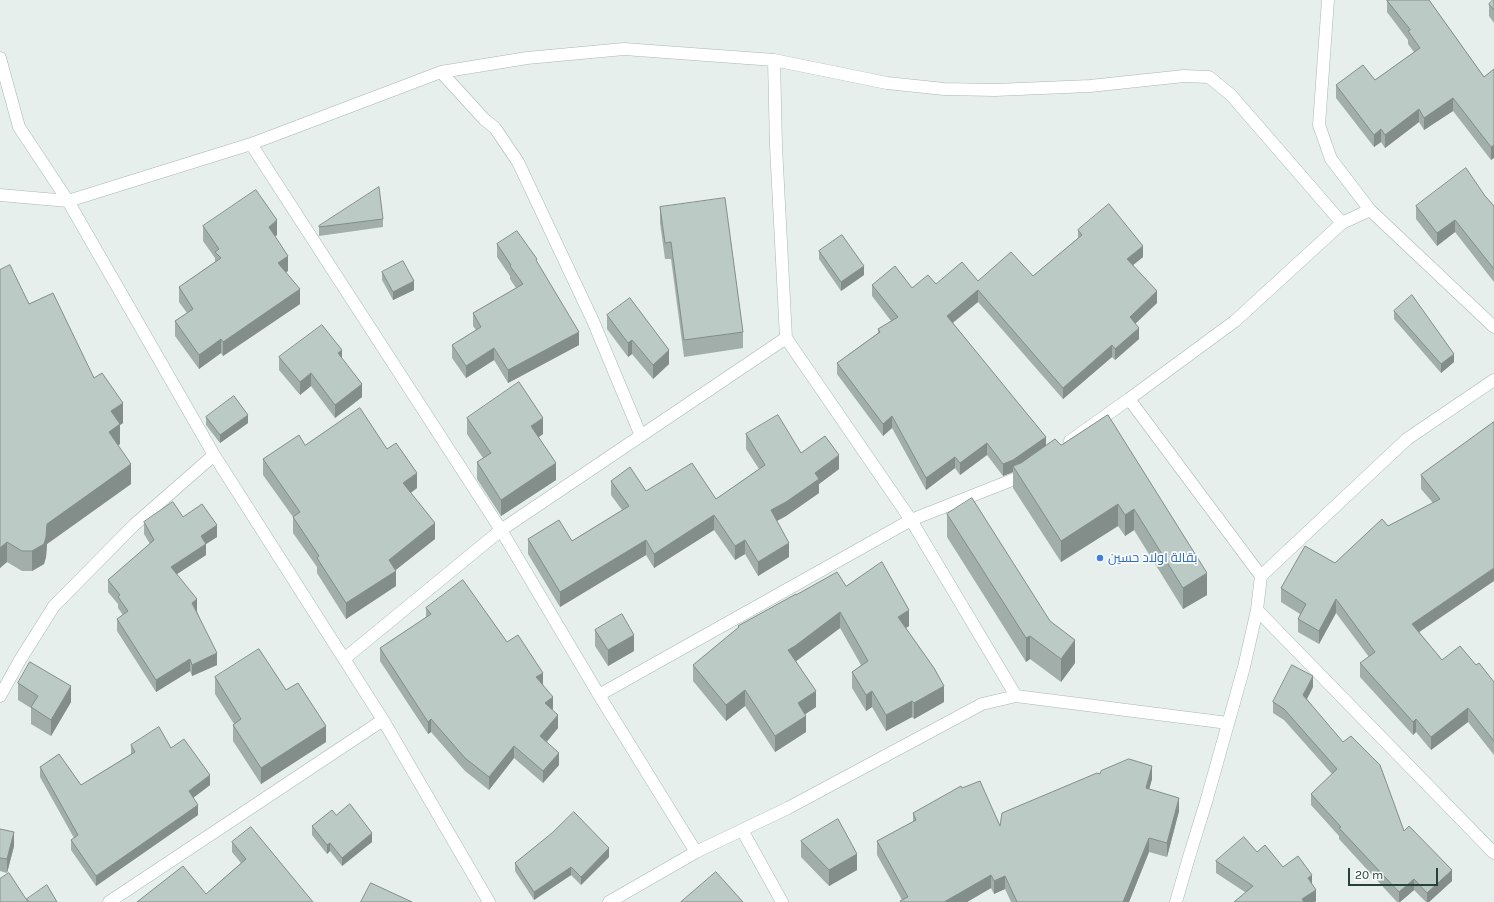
<!DOCTYPE html>
<meta charset="utf-8">
<style>
body{margin:0}
#map{position:relative;width:1494px;height:902px;overflow:hidden;background:#e6efeb;font-family:Karla,sans-serif}
canvas{display:block}
.scale{position:absolute;left:1348px;top:868px;width:90px;height:18px;box-sizing:border-box;border:2px solid #24423a;border-top:0;padding-left:5px;font-size:12px;line-height:14px;white-space:nowrap;color:#24423a;-webkit-text-stroke:3px #f7fbf9;paint-order:stroke}
</style>
<div id="map">
<canvas width="1494" height="902"></canvas>
<div class="scale">20 m</div>
</div>
<script>
const ctx = document.querySelector('canvas').getContext('2d');
ctx.lineJoin = 'round';
function strokePath(path, color, width, dash) { ctx.strokeStyle = color; ctx.lineWidth = width; ctx.lineCap = dash ? 'butt' : 'round'; ctx.setLineDash(dash || []); ctx.stroke(path); }
function fill(path, color) { ctx.fillStyle = color; ctx.fill(path, 'evenodd'); }
function drawText(font, color, halo, rows, align = 'center') {
  ctx.font = font + ' Karla,Cairo,sans-serif'; ctx.lineWidth = 3.5; ctx.setLineDash([]); ctx.textBaseline = 'middle'; ctx.strokeStyle = halo; ctx.fillStyle = color; for (const [text, x, y, turn = 0] of rows) {
    ctx.save(); ctx.translate(x, y); ctx.rotate((+turn || 0) * Math.PI / 180); ctx.textAlign = isNaN(turn) ? turn : align; if (halo) ctx.strokeText(text, 0, 0); ctx.fillText(text, 0, 0); ctx.restore();
  }
}
const minor = new Path2D(`
 M1328,0L1319,125L1331,159L1370,210
 M0,58L19,127L68,201L214,455L383,720L489,902
 M774,60L776,146L786,338L911,520L1016,696
 M441,72L484,119L495,128L518,162L593,321L641,436
 M251,144L501,530L599,695L696,852
 M0,195L68,201L251,144L441,72L527,58L624,49L774,60L887,83L944,89L995,90L1090,86L1184,76L1209,77L1231,95L1342,223
 M1070,441L1129,399
 M1261,576L1129,399L1235,321L1342,223L1370,210L1494,327
 M1257,610L1494,853
 M344,659L501,530L786,338
 M599,695L911,520L1017,478L1026,472
 M0,696L20,660L54,606L134,525L214,455
 M742,830L782,902
 M109,902L383,720
 M609,902L696,852L788,808L982,704L1016,696L1228,723
 M1176,902L1189,857L1206,802L1244,667L1257,610L1261,576L1407,439L1494,380`);
strokePath(minor, '#a8b8b2', 13);
strokePath(minor, '#fff', 12);
fill(new Path2D(`
 M1387,0H1429L1484,77L1494,69L1491,160L1453,111L1424,130L1419,122L1385,148L1381,142L1374,147L1336,98V85L1375,80L1414,52L1408,44V40L1387,12Z
 M1494,0V23L1489,16V4Z
 M1485,196L1494,206V282L1455,232L1437,246L1416,219V206Z
 M660,207L743,332V348L684,357L671,259H665L660,223Z
 M383,219V227L319,236V226Z
 M203,226L277,235L275,236L288,271L286,272L300,304L223,356L221,353L199,369L175,336V321L187,313L179,302V287L215,262V258L203,241Z
 M1078,230L1143,257L1133,265L1157,303L1135,323L1139,339L1115,360L1112,357L1063,399L978,302L953,323L1046,445H1061L1108,415L1207,595L1183,609L1134,530L1125,536L1118,526L1061,562L1013,488V472L1003,476L987,455L960,475L955,468L926,490L892,428L883,436L837,374V363L878,333V329L891,321L872,296V285L912,288L936,284L1033,276L1078,238Z
 M497,244L537,262L579,345L508,383L494,360L466,378L452,358V345L476,330L473,326V313L516,288L510,279V276L497,257Z
 M819,251L864,275L841,291L819,259Z
 M0,270L94,378L123,423L120,425V444L118,445L131,484L47,544L46,557L44,564L32,571H22L7,562L0,568Z
 M382,272L414,290L393,300L382,280Z
 M1394,311L1454,362L1441,373L1394,319Z
 M607,315L669,364L653,379L632,354L628,357L607,329Z
 M279,357L342,359L362,397L335,418L311,386L300,395L279,370Z
 M206,417L248,423L220,443L206,425Z
 M467,418L543,434L538,437L556,480L501,516L477,479V462L483,458L467,434Z
 M1494,422L1419,632L1442,660L1476,665L1494,682V755L1468,722L1431,750L1416,732L1413,735L1360,677V663L1369,657L1336,613L1319,644L1298,632V619L1300,614L1281,602V588L1335,563L1388,526L1433,503L1421,489V475Z
 M746,434L801,453L839,469L819,484V493L786,516L777,521L789,557L758,576L745,554L735,560L714,530L654,568L646,555L560,607L528,554V539L572,541L622,510L611,495V481L646,491L716,499L759,469L746,449Z
 M305,445L387,449L417,488L411,493L435,539L395,570L396,586L346,619L317,573V567L293,533V517L263,475V459Z
 M947,514L1075,663L1061,682L1030,659L1026,662L947,537Z
 M183,517L217,537L206,544V555L177,574L197,611L217,665L192,676L190,671L156,692L117,631V619L123,615L118,608V604L108,592V580L150,544L144,534V522Z
 M846,586L909,626L906,628L944,702L914,719L912,717L886,731L872,707L866,711L852,688V672L861,665L840,628L796,661L816,707L805,714L806,732L775,752L745,706L726,721L693,681V665L738,628V626L796,595Z
 M426,608L507,642L543,684L553,709L552,710L558,728L547,742L559,765L543,783L514,758L489,790L465,771L431,732L428,734L380,661V648L426,618Z
 M595,630L634,651L608,666L595,646Z
 M215,677L286,690L326,742L261,784L233,741V725L234,724L215,694Z
 M18,683L71,702L51,736L31,724V708L18,700Z
 M1313,687L1307,699L1404,831L1452,881L1429,902H1426L1414,890L1400,902H1397L1339,839V836L1311,805V794L1332,774L1284,720L1273,713V702Z
 M131,745L171,748L210,785L193,798L198,815L96,886L71,850V840L74,838L40,777V767L81,785L131,754Z
 M1100,774L1152,779L1149,789L1179,811L1167,857L1149,852L1129,902H1011L1005,889L994,894L991,888L967,902H900V901L902,900L877,855V841L913,822V813L962,788L1000,826Z
 M336,815L372,842L342,866L330,851L327,854L312,835V826Z
 M0,829L14,846L7,873L0,871Z
 M801,841L857,870L829,886L801,857Z
 M232,842L313,902L206,894L241,863L232,852Z
 M1257,852L1312,884L1316,901L1245,892L1216,873V861Z
 M609,857L581,885L571,875L534,900L515,871V863Z`), '#a1aea9');
fill(new Path2D(`
 M1453,98V111L1424,130V118Z
 M1419,109V122L1385,148V135Z
 M1381,129V142L1374,147V135Z
 M1494,145V158L1491,160V147Z
 M277,220V235L269,241V227Z
 M1455,220V232L1437,246V233Z
 M1143,246V257L1127,270V259Z
 M288,256V271L278,277V263Z
 M864,266V275L841,291V282Z
 M414,281V290L393,300V292Z
 M300,289V304L223,356V342Z
 M978,290V302L947,327V316Z
 M1157,291V303L1130,329V317Z
 M1139,328V339L1115,360V349Z
 M579,332V345L508,383V370Z
 M221,339V353L199,369V355Z
 M632,340V354L628,357V343Z
 M1112,345V357L1063,399V388Z
 M494,348V360L466,378V366Z
 M342,350V363L338,353Z
 M669,350V364L653,379V365Z
 M1454,354V362L1441,373V364Z
 M311,373V386L300,395V382Z
 M362,384V397L335,418V405Z
 M123,403V423L120,425V444L109,452V432L111,411Z
 M248,415V423L220,443V435Z
 M892,416V428L883,436V424Z
 M543,418V434L531,443V426Z
 M1046,437V448L1015,470L1013,466V472L1003,476V464Z
 M987,443V455L960,475V463Z
 M839,455V469L819,484V493L786,516L771,524V510L815,473Z
 M955,457V468L926,490V478Z
 M556,463V480L501,516V500Z
 M131,464V484L47,544L46,557L44,564L32,571V551L47,524Z
 M417,473V488L403,498V483Z
 M1118,504V526L1061,562V541Z
 M1134,509V530L1125,536V515Z
 M714,515V530L654,568V554Z
 M435,523V539L392,573L396,571V586L346,619V603L389,560Z
 M217,525V537L206,544V555L171,578V567L201,536Z
 M646,540V555L560,607V592Z
 M745,540V554L735,560V546Z
 M7,542V562L0,568V548Z
 M789,543V557L758,576V562Z
 M1494,568V581L1412,637V624Z
 M1207,573V595L1183,609V588Z
 M197,599V611L192,614V603Z
 M1336,599V613L1319,644V631Z
 M909,610V626L898,633V617Z
 M840,612V628L795,662L788,650Z
 M634,635V651L608,666V650Z
 M1030,636V659L1026,662V638Z
 M1075,640V663L1061,682V659Z
 M217,653V665L192,676V665Z
 M190,659V671L156,692V680Z
 M543,673V685L536,677Z
 M1313,676V687L1303,706V695Z
 M71,686V702L51,736V720Z
 M944,686V702L914,719V703Z
 M745,690V706L726,721V705Z
 M816,691V707L798,719V703Z
 M872,691V707L866,711V695Z
 M553,697V709L545,716V703Z
 M912,701V717L886,731V715Z
 M1468,708V722L1431,750V737Z
 M558,715V728L540,749V736Z
 M806,716V732L775,752V736Z
 M431,719V732L428,734V722Z
 M1416,719V732L1413,735V722Z
 M326,726V742L261,784V768Z
 M514,746V758L489,790V777Z
 M559,753V765L543,783V771Z
 M1152,766V779L1146,801V788Z
 M210,775V785L189,801V791Z
 M1179,798V811L1167,857V843Z
 M198,805V815L96,886V876Z
 M14,832V846L7,873V859Z
 M372,833V842L342,866V858Z
 M1149,838V852L1129,902H1123Z
 M330,843V851L327,854V845Z
 M609,848V857L581,885V877Z
 M857,854V870L829,886V870Z
 M571,867V875L534,900V892Z
 M1452,870V881L1429,902H1427V893Z
 M991,875V888L967,902H944Z
 M1312,875V886L1308,878Z
 M1005,876V889L994,894V881Z
 M1414,879V890L1400,902H1399V892Z
 M1316,890V901L1315,902H1302V899Z`), '#838d89');
const building = new Path2D(`
 M1387,0H1429L1484,77L1494,69V145L1491,147L1453,98L1424,118L1419,109L1385,135L1381,129L1374,135L1336,85L1363,65L1375,80L1420,48L1408,31L1410,30Z
 M1493,0H1494V10L1489,4Z
 M1466,168L1485,196L1494,206V269L1455,220L1437,233L1416,206Z
 M379,187L383,219L319,227V226Z
 M256,190L277,220L269,227L288,256L278,263L300,289L223,342L221,339L199,355L175,321L193,309L179,287L221,258L215,252L219,249L203,226Z
 M725,198L743,332L684,340L671,242L665,243L660,207Z
 M1109,204L1143,246L1127,259L1157,291L1130,317L1139,328L1115,349L1112,345L1063,388L978,290L947,316L1046,437L1013,460L1003,464L987,443L960,463L955,457L926,478L892,416L883,424L837,363L880,332L878,329L898,317L872,285L895,266L912,288L928,275L936,284L962,262L978,281L1011,252L1033,276L1082,235L1078,230Z
 M517,231L537,259L536,260L579,332L508,370L494,348L466,366L452,345L481,327L473,313L523,284L510,266L511,265L497,244Z
 M842,235L864,266L841,282L819,251Z
 M403,261L414,281L393,292L382,272Z
 M10,265L29,304L53,293L94,378L102,373L123,403L111,411L120,424L109,432L131,464L47,524L46,537L44,544L32,551H22L7,542L0,548V270Z
 M1412,295L1454,354L1441,364L1394,311Z
 M630,298L669,350L653,365L632,340L628,343L607,315Z
 M322,325L342,350L338,353L362,384L335,405L311,373L300,382L279,357Z
 M519,382L543,418L531,426L556,463L501,500L477,462L491,453L467,418Z
 M234,396L248,415L220,435L206,417Z
 M360,408L387,449L396,443L417,473L403,483L435,523L389,560L396,571L346,603L317,558L319,556L293,517L300,512L263,459L299,435L305,445Z
 M778,415L801,453L825,436L839,455L815,473L819,479L786,502L771,510L789,543L758,562L745,540L735,546L714,515L654,554L646,540L560,592L528,539L559,520L572,541L629,506L611,481L630,467L646,491L692,463L716,499L765,465L746,434Z
 M1108,415L1207,573L1183,588L1134,509L1125,515L1118,504L1061,541L1013,466L1021,463L1055,439L1061,445Z
 M1494,422V568L1412,624L1442,660L1460,646L1476,665L1479,663L1494,682V741L1468,708L1431,737L1416,719L1413,722L1360,663L1375,652L1336,599L1319,631L1298,619L1306,604L1281,588L1305,546L1335,563L1382,519L1388,526L1440,499L1421,475Z
 M972,498L1050,621L1075,640L1061,659L1030,636L1026,638L947,514Z
 M173,502L183,517L202,504L217,525L201,536L206,544L171,567L197,599L192,603L217,653L192,665L190,659L156,680L117,619L128,611L118,597L120,595L108,580L154,540L144,522Z
 M882,562L909,610L898,617L934,668L944,686L914,703L912,701L886,715L872,691L866,695L852,672L868,661L840,612L795,646L788,650L816,691L798,703L806,716L775,736L745,690L726,705L693,665L739,627L738,626L796,594V595L837,572L846,586Z
 M463,580L507,642L518,635L543,673L536,677L553,697L545,703L558,715L540,736L559,753L543,771L514,746L489,777L465,758L431,719L428,722L380,648L431,614L426,608Z
 M622,614L634,635L608,650L595,630Z
 M259,649L286,690L298,683L326,726L261,768L233,725L241,719L215,677Z
 M30,662L71,686L51,720L31,707L38,696L18,683Z
 M1292,665L1313,676L1303,695L1343,742L1351,736L1380,765L1404,831L1409,826L1452,870L1427,893L1414,879L1399,892L1339,828L1341,827L1311,794L1337,769L1284,709L1273,702Z
 M159,727L171,748L184,739L210,775L189,791L198,805L96,876L71,840L78,835L40,767L59,754L81,785L135,752L131,745Z
 M1129,759L1152,766L1146,788L1179,798L1167,843L1149,838L1123,902H1017L1005,876L994,881L991,875L944,902H901L900,901L908,897L877,841L916,820L913,813L961,786L962,788L980,781L1000,826L1002,813L1097,773L1100,774L1101,771Z
 M350,804L372,833L342,858L330,843L327,845L312,826L332,810L336,815Z
 M574,812L609,848L581,877L571,867L534,892L515,863L552,833Z
 M838,819L857,854L829,870L801,841Z
 M251,827L313,902H137L183,866L206,894L246,859L232,842Z
 M0,829L14,832L7,859L0,858Z
 M1244,837L1257,852L1265,845L1283,867L1298,856L1312,875L1308,878L1316,890L1302,899L1304,902H1234L1253,886L1216,861Z
 M716,872L743,902H681Z
 M9,873L28,902H0V879Z
 M371,883L412,902H361Z
 M47,885L57,902H29L27,899Z`);
fill(building, '#bbcac4');
strokePath(building, '#838d89', 1);
for (const [x, y, r, color] of [
 [1100,558,4,"#3f7fe0"]
]) { const dot = new Path2D(); dot.arc(x, y, r, 0, 2 * Math.PI); ctx.fillStyle = color; ctx.fill(dot); strokePath(dot, '#f7fbf9', 1.5); }
drawText('13px', '#366cbe', '#f7fbf9', [
 ["بقالة اولاد حسين",1108,558]
], 'left');
</script>
